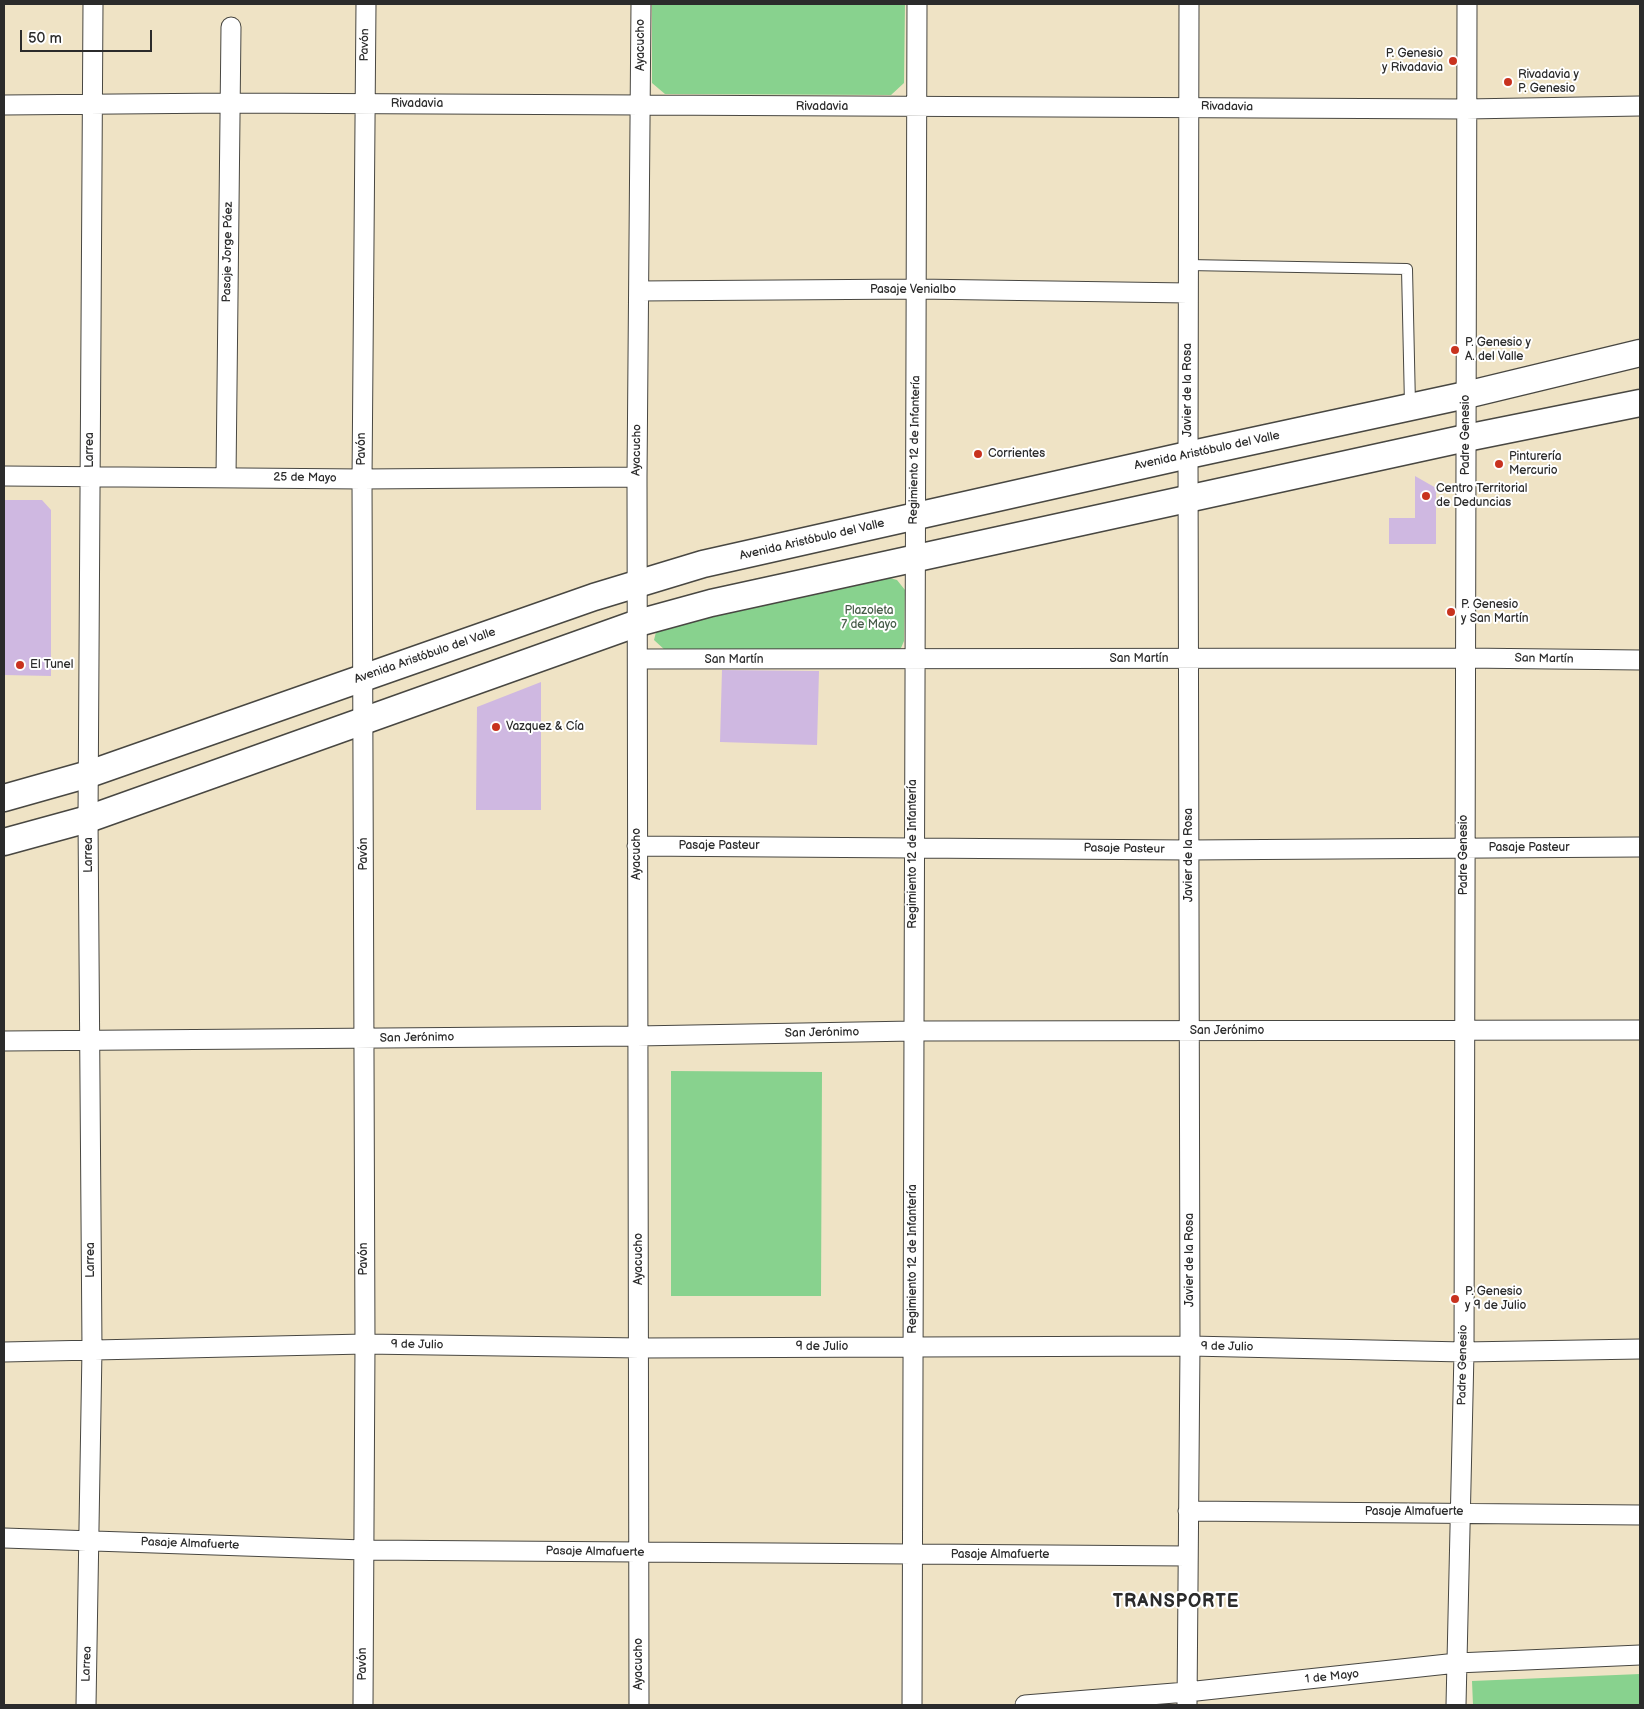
<!DOCTYPE html>
<meta charset="utf-8">
<style>
body{margin:0}
#map{position:relative;width:1644px;height:1709px;overflow:hidden;background:#efe3c5;font-family:"Balsamiq Sans",sans-serif}
canvas{display:block}
.frame{position:absolute;inset:0;border:5px solid #2b2b2b;pointer-events:none}
.scale{position:absolute;left:20px;top:30px;width:132px;height:22px;box-sizing:border-box;border:2px solid #2b2b2b;border-top:0;padding-left:6px;font-size:15px;line-height:18px;white-space:nowrap;color:#2b2b2b;-webkit-text-stroke:4px #fff;paint-order:stroke}
</style>
<div id="map">
<canvas width="1644" height="1709"></canvas>
<div class="frame"></div>
<div class="scale">50 m</div>
</div>
<script>
const ctx = document.querySelector('canvas').getContext('2d');
ctx.lineJoin = 'round';
function fillPath(path, color) { ctx.fillStyle = color; ctx.fill(path, 'evenodd'); }
const toPath = rows => new Path2D(rows.map(r => 'M' + r).join(''));
function trace(path, color, width, dash) { ctx.strokeStyle = color; ctx.lineWidth = width; ctx.lineCap = dash ? 'butt' : 'round'; ctx.setLineDash(dash || []); ctx.stroke(path); }
function write(font, color, halo, rows, align = 'center') {
  ctx.font = font + ' "Balsamiq Sans",sans-serif'; ctx.lineWidth = 4; ctx.setLineDash([]); ctx.textBaseline = 'middle'; ctx.strokeStyle = halo; ctx.fillStyle = color; for (const [text, x, y, turn = 0] of rows) {
    ctx.save(); ctx.translate(x, y); ctx.rotate((+turn || 0) * Math.PI / 180); ctx.textAlign = isNaN(turn) ? turn : align; if (halo) ctx.strokeText(text, 0, 0); ctx.fillText(text, 0, 0); ctx.restore();
  }
}
fillPath(toPath([
 [652,4,905,4,904,83,891,95,665,94,652,83],
 [890,578,897,580,905,590,904,641,901,648,893,653,666,651,654,640,656,632,664,626,715,612],
 [671,1071,822,1072,821,1296,671,1296],
 [1640,1674,1640,1705,1473,1705,1472,1681]
]), '#88d28e');
fillPath(toPath([
 [1415,476,1436,488,1436,544,1389,544,1389,518,1415,518],
 [4,500,42,500,51,510,51,676,4,675],
 [722,670,819,671,817,745,720,742],
 [541,682,541,810,476,810,477,707]
]), '#cfb8e1');
const lane = toPath([
 [1188,265,1407,269,1410,405]
]);
const street = toPath([
 [4,105,230,103,1466,109,1640,106],
 [639,291,917,289,1188,293],
 [4,476,362,479,637,477],
 [226,477,231,27],
 [638,659,1465,658,1640,660],
 [637,846,1189,850,1640,847],
 [4,1041,637,1036,913,1031,1640,1030],
 [4,1352,365,1344,640,1348,1190,1346,1464,1352,1640,1349],
 [1188,1511,1640,1515],
 [4,1538,364,1550,1187,1556],
 [86,1705,92,1349,88,819,93,4],
 [363,1705,365,1344,362,479,366,4],
 [639,1705,637,477,641,4],
 [912,1705,917,4],
 [1025,1705,1187,1692,1457,1663,1640,1655],
 [1187,1705,1190,1346,1188,455,1189,4],
 [1456,1705,1464,1352,1467,4]
]);
const secondary = toPath([
 [4,798,89,774,594,597,703,564,1188,455,1466,395,1640,353],
 [4,842,88,819,638,623,711,603,1466,438,1640,403]
]);
trace(lane, '#484742', 12);
trace(street, '#484742', 21);
trace(secondary, '#484742', 29);
trace(lane, '#fff', 10);
trace(street, '#fff', 19);
trace(secondary, '#fff', 26);
for (const [x, y, r, color] of [
 [1453,61,5,"#c8321e"],
 [1508,82,5,"#c8321e"],
 [1455,350,5,"#c8321e"],
 [978,454,5,"#c8321e"],
 [1499,464,5,"#c8321e"],
 [1426,496,5,"#c8321e"],
 [1451,612,5,"#c8321e"],
 [20,665,5,"#c8321e"],
 [496,727,5,"#c8321e"],
 [1455,1299,5,"#c8321e"]
]) { const dot = new Path2D(); dot.arc(x, y, r, 0, 2 * Math.PI); ctx.fillStyle = color; ctx.fill(dot); trace(dot, '#fff', 2); }
write('12px', '#2b2b2b', '#fff', [
 ["Pavón",365,45,-89],
 ["Ayacucho",641,45,-90],
 ["Rivadavia",417,104],
 ["Rivadavia",822,107],
 ["Rivadavia",1227,107,1],
 ["Pasaje Jorge Páez",228,252,-89],
 ["Pasaje Venialbo",913,290],
 ["Javier de la Rosa",1188,390,-90],
 ["Padre Genesio",1466,435,-90],
 ["Pavón",362,449,-90],
 ["Larrea",90,450,-90],
 ["Ayacucho",637,450,-89],
 ["Regimiento 12 de Infantería",915,450,-89],
 ["Avenida Aristóbulo del Valle",1207,451,-12],
 ["25 de Mayo",305,478,1],
 ["Avenida Aristóbulo del Valle",812,540,-13],
 ["Avenida Aristóbulo del Valle",425,656,-19],
 ["San Martín",1139,659],
 ["San Martín",1544,659,1],
 ["San Martín",734,660],
 ["Pasaje Pasteur",719,846],
 ["Pasaje Pasteur",1529,848],
 ["Pasaje Pasteur",1124,849,1],
 ["Pavón",364,854,-90],
 ["Ayacucho",637,854,-90],
 ["Regimiento 12 de Infantería",913,854,-90],
 ["Larrea",89,855,-90],
 ["Javier de la Rosa",1189,855,-90],
 ["Padre Genesio",1464,855,-90],
 ["San Jerónimo",1227,1031],
 ["San Jerónimo",822,1033,-1],
 ["San Jerónimo",417,1038,-1],
 ["Pavón",364,1259,-90],
 ["Ayacucho",639,1259,-90],
 ["Regimiento 12 de Infantería",913,1259,-90],
 ["Larrea",91,1260,-90],
 ["Javier de la Rosa",1190,1260,-90],
 ["9 de Julio",417,1345,1],
 ["9 de Julio",822,1347],
 ["9 de Julio",1227,1347,1],
 ["Padre Genesio",1463,1365,-89],
 ["Pasaje Almafuerte",1414,1512],
 ["Pasaje Almafuerte",190,1544,2],
 ["Pasaje Almafuerte",595,1552,1],
 ["Pasaje Almafuerte",1000,1555],
 ["Larrea",87,1664,-88],
 ["Pavón",363,1664,-90],
 ["Ayacucho",639,1664,-90],
 ["1 de Mayo",1332,1677,-6]
]);
write('12px', '#2b2b2b', '#fff', [
 ["P. Genesio",1443,54,"right"],
 ["y Rivadavia",1443,68,"right"],
 ["Rivadavia y",1518,75],
 ["P. Genesio",1518,89],
 ["P. Genesio y",1465,343],
 ["A. del Valle",1465,357],
 ["Corrientes",988,454],
 ["Pinturería",1509,457],
 ["Mercurio",1509,471],
 ["Centro Territorial",1436,489],
 ["de Deduncias",1436,503],
 ["P. Genesio",1461,605],
 ["y San Martín",1461,619],
 ["El Tunel",30,665],
 ["Vazquez & Cía",506,727],
 ["P. Genesio",1465,1292],
 ["y 9 de Julio",1465,1306]
], 'left');
write('12px', '#475d49', '#fff', [
 ["Plazoleta",869,611],
 ["7 de Mayo",869,625]
]);
ctx.letterSpacing = '1px';
write('bold 18px', '#2b2b2b', '#fff', [
 ["TRANSPORTE",1176,1602]
]);
ctx.letterSpacing = '0px';
</script>
